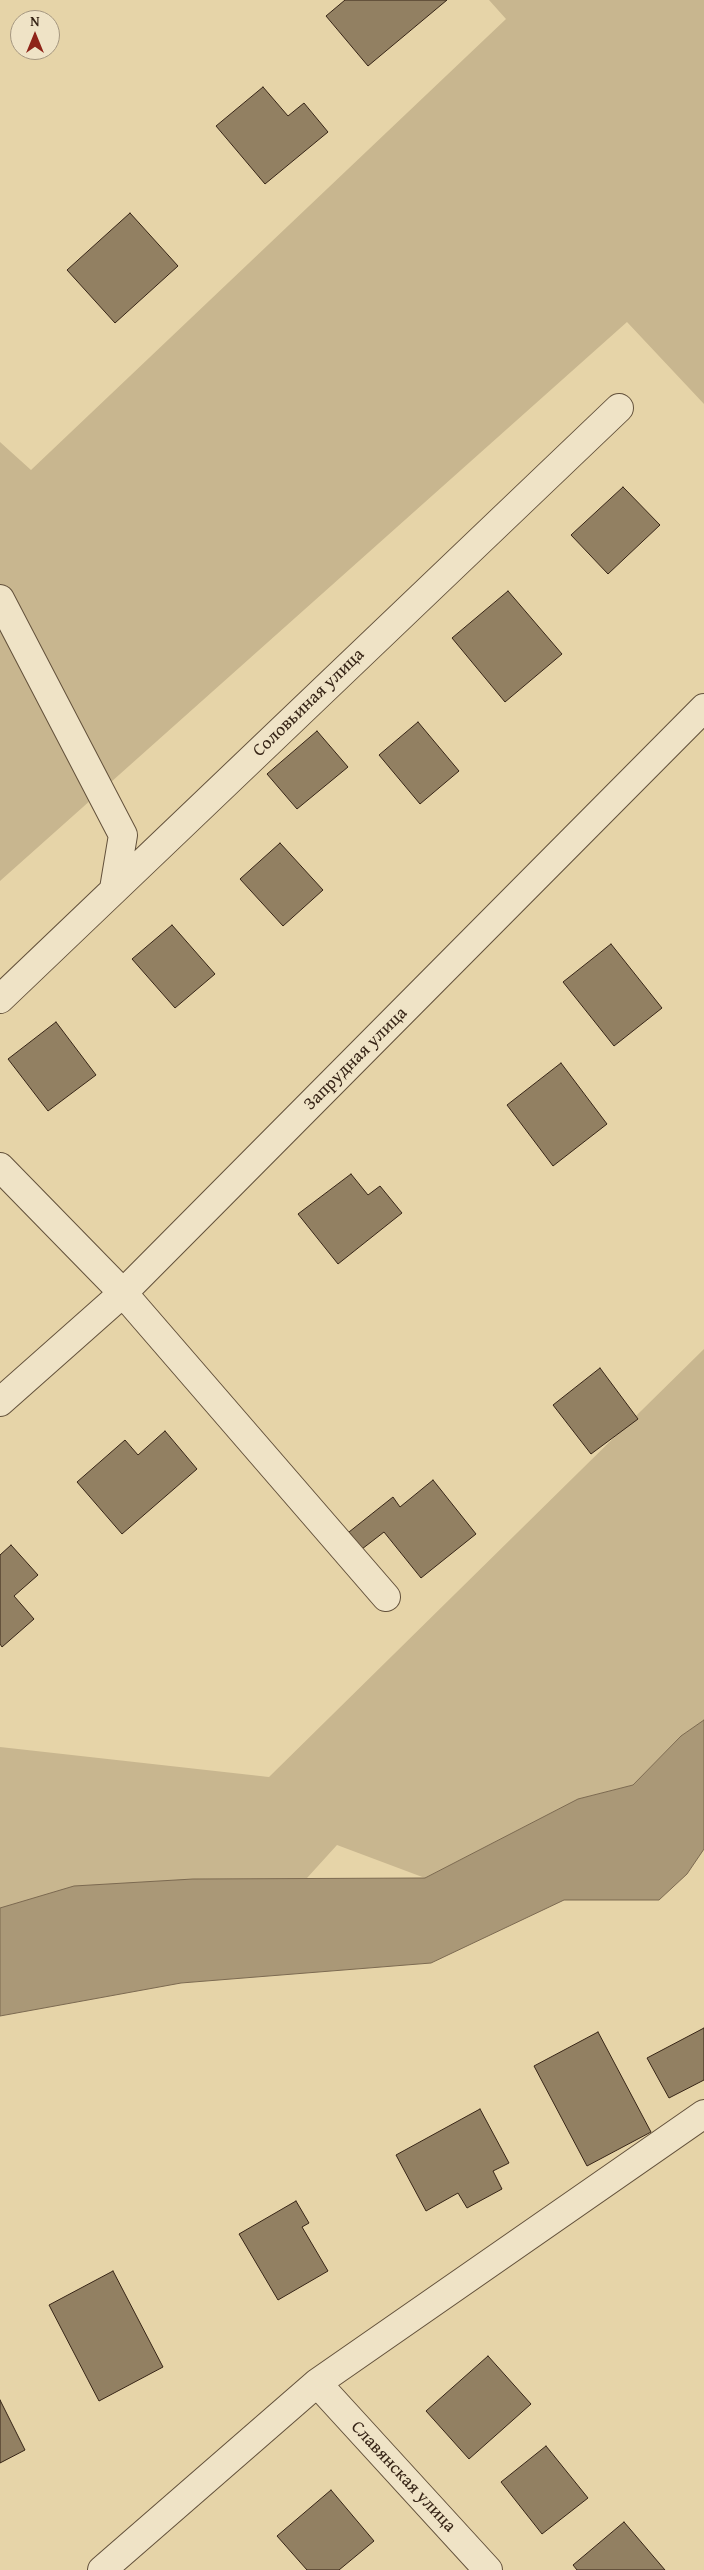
<!DOCTYPE html>
<meta charset="utf-8">
<style>
body{margin:0}
#map{position:relative;width:704px;height:2570px;overflow:hidden;background:#e6d4a8;font-family:"Gentium Book Plus",serif}
canvas{display:block}
.north{position:absolute;left:10px;top:10px;width:50px;height:50px;box-sizing:border-box;background:#efe3c6;border:1px solid #a59780;border-radius:50%;rotate:0deg;font-size:14px;font-weight:700;line-height:20px;text-align:center;color:#372517}
.north::after{content:'';display:block;margin:auto;width:18px;height:22px;background:#8f2418;clip-path:polygon(50% 0,100% 100%,50% 72%,0 100%)}
</style>
<div id="map">
<canvas width="704" height="2570"></canvas>
<div class="north">N</div>
</div>
<script>
const ctx = document.querySelector('canvas').getContext('2d');
ctx.lineJoin = 'round';
function fillPath(path, color) { ctx.fillStyle = color; ctx.fill(path, 'evenodd'); }
const toPath = rows => new Path2D(rows.map(r => 'M' + r).join(''));
function trace(path, color, width, dash) { ctx.strokeStyle = color; ctx.lineWidth = width; ctx.lineCap = dash ? 'butt' : 'round'; ctx.setLineDash(dash || []); ctx.stroke(path); }
function write(font, color, halo, rows, align = 'center') {
  ctx.font = font + ' "Gentium Book Plus",serif'; ctx.lineWidth = 4.5; ctx.setLineDash([]); ctx.textBaseline = 'middle'; ctx.strokeStyle = halo; ctx.fillStyle = color; for (const [text, x, y, turn = 0] of rows) {
    ctx.save(); ctx.translate(x, y); ctx.rotate((+turn || 0) * Math.PI / 180); ctx.textAlign = isNaN(turn) ? turn : align; if (halo) ctx.strokeText(text, 0, 0); ctx.fillText(text, 0, 0); ctx.restore();
  }
}
fillPath(toPath([
 [489,0,704,0,704,404,627,322,0,881,0,442,31,470,506,19],
 [704,1349,704,1720,681,1736,633,1785,578,1799,425,1878,337,1845,307,1878,193,1879,0,1908,0,1747,269,1777]
]), '#c8b68f');
const water = toPath([
 [704,1720,704,1849,687,1874,659,1900,564,1900,431,1963,181,1983,0,2016,0,1908,74,1886,193,1879,425,1878,578,1799,633,1785,681,1736,704,1720]
]);
fillPath(water, '#aa9877');
trace(water, '#7c6a51', 1);
const building = toPath([
 [345,0,447,0,368,66,326,16,345,0],
 [263,87,288,116,304,103,328,132,265,184,216,126,263,87],
 [130,213,178,266,115,323,67,270,130,213],
 [623,487,660,525,608,574,571,535,623,487],
 [508,591,562,654,505,702,452,638,508,591],
 [418,722,459,771,420,804,379,755,418,722],
 [317,731,348,767,297,809,267,774,317,731],
 [280,843,323,890,283,926,240,879,280,843],
 [172,925,215,974,175,1008,132,959,172,925],
 [611,944,662,1008,614,1046,563,982,611,944],
 [56,1022,96,1075,48,1111,8,1059,56,1022],
 [561,1063,607,1124,553,1166,507,1105,561,1063],
 [351,1174,368,1195,380,1186,402,1213,338,1264,298,1214,351,1174],
 [600,1368,638,1419,591,1454,553,1405,600,1368],
 [165,1431,197,1469,122,1534,77,1482,125,1440,138,1455,165,1431],
 [433,1480,476,1534,421,1578,384,1532,362,1549,349,1532,393,1497,400,1507,433,1480],
 [11,1545,38,1575,14,1596,34,1619,2,1647,0,1644,0,1555,11,1545],
 [704,2028,704,2080,669,2098,647,2058,704,2028],
 [598,2032,651,2132,587,2166,534,2066,598,2032],
 [480,2109,509,2163,493,2171,502,2189,467,2208,458,2193,426,2211,396,2155,480,2109],
 [296,2201,309,2223,302,2227,328,2271,278,2300,239,2234,296,2201],
 [113,2271,163,2367,99,2401,49,2305,113,2271],
 [488,2356,531,2404,469,2459,426,2411,488,2356],
 [0,2400,25,2450,0,2463,0,2400],
 [546,2446,588,2498,542,2534,501,2482,546,2446],
 [331,2490,374,2541,339,2570,307,2570,277,2536,331,2490],
 [624,2522,665,2570,577,2570,573,2565,624,2522]
]);
fillPath(building, '#928062');
trace(building, '#372517', 1);
const minor = toPath([
 [0,599,123,835,114,889],
 [0,999,619,408],
 [0,1167,123,1293,386,1597],
 [0,1402,123,1293,704,708],
 [317,2383,488,2570],
 [102,2570,317,2383,704,2114]
]);
trace(minor, '#63513b', 30);
trace(minor, '#efe3c6', 28);
write('18px', '#372517', '#efe3c6', [
 ["Соловьиная улица",309,703,-44],
 ["Запрудная улица",356,1059,-45],
 ["Славянская улица",403,2477,47]
]);
</script>
